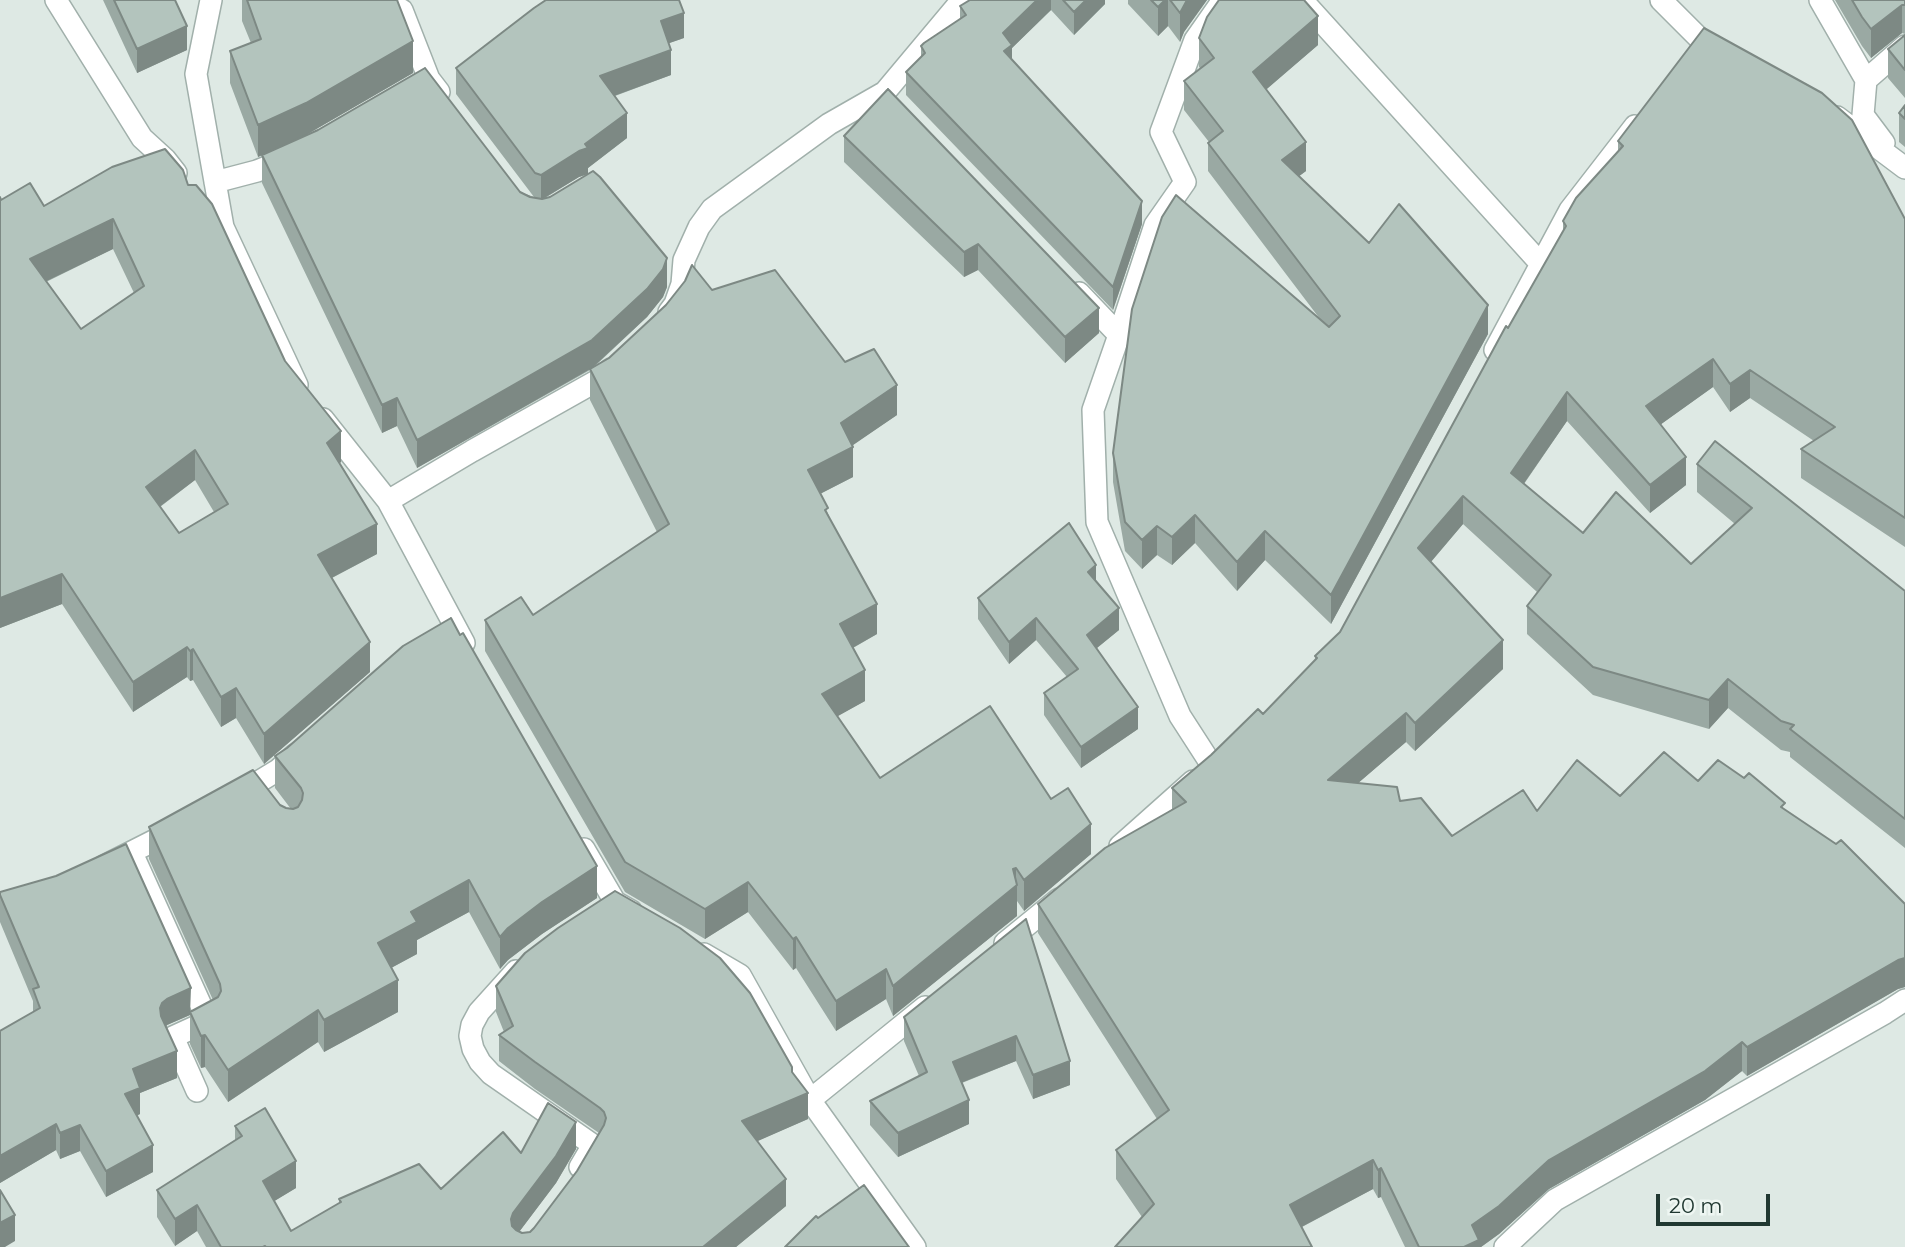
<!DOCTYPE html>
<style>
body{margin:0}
#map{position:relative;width:1905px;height:1247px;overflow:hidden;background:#dee9e4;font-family:Montserrat,sans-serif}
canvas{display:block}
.scale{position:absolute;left:1656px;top:1194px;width:114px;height:32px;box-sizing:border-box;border:4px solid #203831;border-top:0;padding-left:9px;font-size:21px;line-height:24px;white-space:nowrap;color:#203831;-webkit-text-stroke:5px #eef6f2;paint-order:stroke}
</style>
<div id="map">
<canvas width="1905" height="1247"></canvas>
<div class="scale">20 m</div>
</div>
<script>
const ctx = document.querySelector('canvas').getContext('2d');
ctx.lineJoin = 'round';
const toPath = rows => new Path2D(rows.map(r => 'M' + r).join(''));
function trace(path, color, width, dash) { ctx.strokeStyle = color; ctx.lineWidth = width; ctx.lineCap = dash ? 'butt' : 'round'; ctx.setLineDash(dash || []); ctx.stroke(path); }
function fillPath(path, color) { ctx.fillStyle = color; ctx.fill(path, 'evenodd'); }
const minor = toPath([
 [56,0,142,138,165,159,176,173],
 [211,0,196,74,223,227,297,385],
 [1302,0,1541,264],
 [1661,0,1701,40,1721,51],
 [1820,0,1866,80,1863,115,1884,143],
 [402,10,429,79,439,92],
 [1866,80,1905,46],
 [1837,117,1905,168],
 [215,182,257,171,287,159],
 [1079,293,1119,335],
 [669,312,675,304,682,284,684,260,699,227,712,209,829,124,885,92,962,0],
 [1495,350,1570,210,1635,126],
 [323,419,388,501,464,643],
 [388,501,472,451,600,379,611,369],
 [1211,764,1180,716,1097,522,1093,410,1119,335,1155,225,1185,182,1161,132,1195,40,1223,0],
 [237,795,278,770,296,754],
 [1120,846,1193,781],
 [584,849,615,902,631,911],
 [132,853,208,1021,173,1037,197,1091],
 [104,866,175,830],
 [1005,943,1059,899],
 [704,954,740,975,810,1100,915,1247],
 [516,971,479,1012,472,1025,470,1036,473,1049,480,1062,491,1074,593,1145,580,1167],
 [810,1100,925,1007],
 [1505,1247,1555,1200,1885,1013,1905,1000]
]);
trace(minor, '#a1b0ab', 24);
trace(minor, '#fff', 21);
fillPath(toPath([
 [103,0,175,0,187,50,137,73],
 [242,0,397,0,413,73,306,135,520,192,534,197,456,94,456,68,684,38,669,43,671,75,615,96,627,138,588,168,588,174,579,177,545,198,667,287,663,297,647,317,594,367,712,290,845,362,897,415,852,445,853,477,820,494,877,634,853,648,865,701,837,716,880,778,1051,799,1091,854,1024,911,1017,901,1017,916,893,1016,886,999,836,1031,796,968,793,970,748,912,705,939,625,892,485,651,485,620,533,615,657,532,590,400,590,370,417,468,397,426,382,433,262,183,262,155,258,157,230,83,230,51,251,43,242,21],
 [970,0,1105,0,1105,4,1074,35,1051,10,1012,48,1012,59,1142,224,1113,310,906,95,906,72,921,57,921,46,960,19,960,6],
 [1128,0,1207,0,1184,32,1180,42,1168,26,1158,36,1128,4],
 [1835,0,1905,0,1905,34,1902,33,1871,58,1862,46],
 [1905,35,1905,98,1888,78,1888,49],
 [1199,38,1318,45,1266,89,1306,171,1299,176,1369,243,1488,334,1331,624,1265,560,1237,591,1195,543,1172,565,1157,555,1142,569,1125,551,1113,482,1113,453,1320,319,1208,171,1208,143,1209,142,1184,110,1184,81,1200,68,1199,67],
 [1905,105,1905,147,1899,142,1899,113],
 [844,136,1099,333,1065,363,978,270,964,277,844,162],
 [1618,141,1905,219,1905,547,1801,478,1801,449,1814,441,1750,398,1730,412,1713,387,1661,424,1686,485,1650,513,1567,421,1524,484,1583,533,1691,564,1735,524,1697,492,1697,464,1905,591,1905,848,1790,757,1790,752,1781,750,1728,708,1709,729,1593,695,1527,634,1527,606,1537,592,1463,524,1431,562,1503,669,1415,751,1406,742,1358,783,1400,801,1452,836,1537,811,1698,781,1785,810,1905,987,1898,989,1747,1076,1742,1071,1705,1100,1549,1189,1499,1234,1481,1247,1405,1247,1381,1197,1378,1198,1373,1189,1302,1227,1142,1217,1116,1179,1116,1150,1157,1119,1038,933,1038,904,1172,809,1172,788,1263,714,1315,660,1315,656,1340,632,1508,328,1563,231,1563,221,1618,152],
 [188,185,341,462,339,463,377,554,332,578,370,672,264,764,236,718,221,727,193,680,190,681,187,677,133,712,62,604,0,628,0,197,1,200,44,206],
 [113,249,134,293,81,329,46,282],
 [195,480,214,512,179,533,160,507],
 [1096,581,1119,630,1097,648,1138,729,1081,768,1044,715,1044,693,1067,677,1036,640,1009,664,978,619,978,598],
 [275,756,597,898,542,934,508,960,500,969,469,912,417,940,417,954,391,968,398,1012,324,1052,318,1042,228,1102,205,1067,201,1068,190,1044,190,1015,167,1025,166,1027,177,1078,140,1093,140,1114,137,1116,153,1172,106,1197,80,1151,60,1159,56,1150,0,1183,0,1031,33,1012,33,1001,0,922,0,892,191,1011,213,1000,149,859,149,827,280,805,286,808,291,809,275,788],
 [1026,919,1070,1085,1033,1099,1016,1061,962,1083,969,1124,898,1157,870,1125,870,1101,919,1076,904,1041,904,1017],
 [496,986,792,1072,808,1119,757,1141,786,1206,736,1247,206,1247,197,1231,175,1246,157,1217,157,1190,235,1140,235,1126,296,1188,274,1201,291,1231,339,1203,339,1199,441,1189,521,1153,576,1149,556,1183,519,1232,522,1233,530,1232,534,1228,577,1171,599,1133,535,1089,499,1061,499,1035,504,1032,496,1012]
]), '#9aa9a3');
fillPath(toPath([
 [1037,0,1051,0,1051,10,1012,48,1012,68,1004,74,1003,33],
 [1086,0,1105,0,1105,4,1074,35,1074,12],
 [1165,0,1168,0,1168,26,1158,36,1158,7],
 [1187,0,1207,0,1184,32,1180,42,1180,13],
 [1902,5,1902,33,1871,58,1871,29],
 [684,13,684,38,661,46,661,21],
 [1318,16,1318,45,1253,101,1253,72],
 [187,26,187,50,137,73,137,49],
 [413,41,413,73,306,135,258,157,258,125],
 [671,50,671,75,600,101,600,76],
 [627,113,627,138,588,168,588,174,579,177,541,200,541,175,585,144],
 [1306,142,1306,171,1282,189,1282,160],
 [1142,201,1142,224,1113,310,1113,287],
 [113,219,113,249,30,289,30,259],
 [978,244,978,270,964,277,964,252],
 [667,258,667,287,663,297,647,317,592,368,417,468,417,440],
 [1488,305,1488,334,1331,624,1331,595],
 [1099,308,1099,333,1065,363,1065,337],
 [1713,359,1713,387,1646,435,1646,406],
 [1750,370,1750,398,1730,412,1730,384],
 [897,385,897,415,843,452,853,447,853,477,808,500,808,470,841,423],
 [1567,392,1567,421,1511,502,1511,473],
 [397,398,397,426,382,433,382,405],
 [341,431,341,462,327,474,327,443],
 [195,450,195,480,146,517,146,487],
 [1686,457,1686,485,1650,513,1650,485],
 [1463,496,1463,524,1418,577,1418,548],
 [1195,515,1195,543,1172,565,1172,537],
 [377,524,377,554,318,585,318,555],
 [1157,526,1157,555,1142,569,1142,540],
 [1265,531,1265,560,1237,591,1237,562],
 [1096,565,1096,587,1088,572],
 [62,574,62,604,0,628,0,598],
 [877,604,877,634,840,655,840,624],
 [1119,608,1119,630,1087,656,1087,635],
 [1036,618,1036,640,1009,664,1009,642],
 [1503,640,1503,669,1415,751,1415,723],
 [370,642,370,672,264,764,264,734],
 [187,647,187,677,133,712,133,682],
 [193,649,193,680,190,681,190,651],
 [865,670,865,701,822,725,822,694],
 [1728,679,1728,708,1709,729,1709,700],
 [236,688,236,718,221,727,221,697],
 [1138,707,1138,729,1081,768,1081,747],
 [1406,713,1406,742,1328,809,1328,780],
 [1091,824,1091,854,1024,911,1024,880],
 [597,866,597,898,542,934,508,960,500,969,500,937,508,928,542,902],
 [1016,868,1016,886,1017,885,1017,916,893,1016,893,986,1013,869],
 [469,880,469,912,417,940,417,954,378,975,378,943,411,912],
 [748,882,748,912,705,939,705,909],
 [796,937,796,968,793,970,793,939],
 [1905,958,1905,987,1898,989,1747,1076,1747,1047,1898,960],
 [886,969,886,999,836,1031,836,1001],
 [398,980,398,1012,324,1052,324,1020],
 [191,988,190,1015,167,1025,162,1030,160,1008,162,1003,167,999],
 [318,1010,318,1042,228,1102,228,1070],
 [205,1035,205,1067,201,1068,201,1036],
 [1016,1036,1016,1061,953,1086,953,1062],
 [1742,1042,1742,1071,1705,1100,1549,1189,1499,1234,1481,1247,1464,1247,1472,1225,1549,1160],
 [177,1051,177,1078,140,1093,140,1114,125,1120,125,1094,133,1069],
 [1070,1061,1070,1085,1033,1099,1033,1075],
 [808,1093,808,1119,742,1148,742,1121],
 [969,1100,969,1124,898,1157,898,1133],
 [576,1122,576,1149,556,1183,513,1240,511,1219,513,1213],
 [56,1124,56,1150,0,1183,0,1156],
 [80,1125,80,1151,60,1159,60,1133],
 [153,1145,153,1172,106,1197,106,1171],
 [1373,1160,1373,1189,1290,1233,1290,1205],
 [296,1161,296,1188,263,1208,263,1181],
 [1381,1168,1381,1197,1378,1198,1378,1170],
 [786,1179,786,1206,736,1247,703,1247],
 [197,1205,197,1231,175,1246,175,1219],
 [15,1215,15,1241,5,1247,0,1247,0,1223]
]), '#7d8984');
const building = toPath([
 [114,0,175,0,187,26,137,49,114,0],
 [247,0,397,0,413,41,306,103,258,125,230,51,261,39,247,0],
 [546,0,679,0,684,13,661,21,671,50,600,76,627,113,585,144,588,148,579,151,541,175,535,173,456,68,534,8,546,0],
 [970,0,1037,0,1003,33,1012,45,1004,51,1142,201,1113,287,906,72,925,53,921,46,924,43,966,15,960,6,970,0],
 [1063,0,1086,0,1074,12,1063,0],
 [1151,0,1165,0,1158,7,1151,0],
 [1170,0,1187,0,1180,13,1170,0],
 [1219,0,1304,0,1318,16,1253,72,1306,142,1282,160,1369,243,1399,204,1488,305,1331,595,1265,531,1237,562,1195,515,1172,537,1157,526,1142,540,1125,522,1113,453,1132,309,1162,217,1176,195,1329,327,1340,316,1208,143,1223,131,1184,81,1214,58,1199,38,1207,17,1219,0],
 [1852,0,1905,0,1905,5,1902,5,1871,29,1862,17,1852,0],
 [1704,28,1822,93,1852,120,1905,219,1905,518,1801,449,1835,427,1750,370,1730,384,1713,359,1646,406,1686,457,1650,485,1567,392,1511,473,1583,533,1616,492,1691,564,1752,508,1697,464,1715,441,1905,591,1905,819,1790,729,1794,725,1781,721,1728,679,1709,700,1593,667,1527,606,1551,575,1463,496,1418,548,1503,640,1415,723,1406,713,1328,780,1397,787,1400,801,1421,798,1452,836,1523,790,1537,811,1577,760,1620,796,1664,752,1698,781,1718,760,1744,778,1749,773,1785,803,1781,807,1836,844,1841,840,1905,904,1905,958,1898,960,1747,1047,1742,1042,1705,1071,1549,1160,1499,1206,1472,1225,1479,1240,1464,1247,1419,1247,1381,1168,1378,1170,1373,1160,1290,1205,1312,1247,1115,1247,1154,1204,1116,1150,1169,1110,1038,904,1105,848,1186,802,1172,788,1211,755,1258,709,1263,714,1317,658,1315,656,1340,632,1506,326,1508,328,1566,226,1563,221,1576,198,1623,146,1618,141,1704,28],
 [1905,35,1905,70,1888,49,1905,35],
 [425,68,520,192,530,197,542,199,550,197,593,171,600,177,667,258,663,269,647,289,592,340,417,440,397,398,382,405,262,155,318,130,425,68],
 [888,89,1099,308,1065,337,978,244,964,252,844,136,888,89],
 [1905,105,1905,119,1899,113,1905,105],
 [165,149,183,170,188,185,196,185,212,204,285,361,341,431,327,443,377,524,318,555,370,642,264,734,236,688,221,697,193,649,190,651,187,647,133,682,62,574,0,598,0,197,1,200,30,183,44,206,112,167,165,149],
 [113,219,144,286,81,329,30,259,113,219],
 [195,450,228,504,179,533,146,487,195,450],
 [692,265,712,290,775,270,845,362,874,349,897,385,841,423,853,447,808,470,828,508,825,510,877,604,840,624,865,670,822,694,880,778,990,706,1051,799,1068,788,1091,824,1024,880,1016,868,1013,869,1017,885,893,986,886,969,836,1001,796,937,793,939,748,882,705,909,625,862,485,620,521,597,533,615,669,524,590,369,609,358,666,305,685,281,692,265],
 [1069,523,1096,565,1088,572,1119,608,1087,635,1138,707,1081,747,1044,693,1078,669,1036,618,1009,642,978,598,1069,523],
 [451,618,460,635,463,633,597,866,542,902,508,928,500,937,469,880,411,912,417,922,378,943,398,980,324,1020,318,1010,228,1070,205,1035,201,1036,190,1012,218,997,221,991,220,984,149,827,253,770,280,805,286,808,293,809,298,807,302,800,303,793,301,788,275,756,287,748,403,646,451,618],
 [126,844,191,988,167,999,162,1003,160,1008,161,1016,177,1051,133,1069,140,1088,125,1094,153,1145,106,1171,80,1125,60,1133,56,1124,0,1156,0,1031,40,1008,33,989,39,987,0,895,0,892,56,876,126,844],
 [615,891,680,928,720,958,750,993,792,1067,792,1072,808,1093,742,1121,786,1179,703,1247,266,1247,265,1246,263,1247,221,1247,197,1205,175,1219,157,1190,242,1136,235,1126,265,1108,296,1161,263,1181,291,1231,341,1202,339,1199,419,1164,441,1189,503,1132,521,1153,548,1103,576,1122,556,1156,513,1213,511,1219,512,1226,516,1230,522,1233,530,1232,534,1228,577,1171,604,1125,606,1118,604,1112,600,1108,535,1062,499,1035,513,1026,496,986,525,953,558,928,615,891],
 [1026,919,1070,1061,1033,1075,1016,1036,953,1062,969,1100,898,1133,870,1101,927,1072,904,1017,1026,919],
 [864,1185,909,1247,785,1247,816,1216,818,1218,864,1185],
 [0,1190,15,1215,0,1223,0,1190]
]);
fillPath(building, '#b3c4bd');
trace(building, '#7d8984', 2);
</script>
